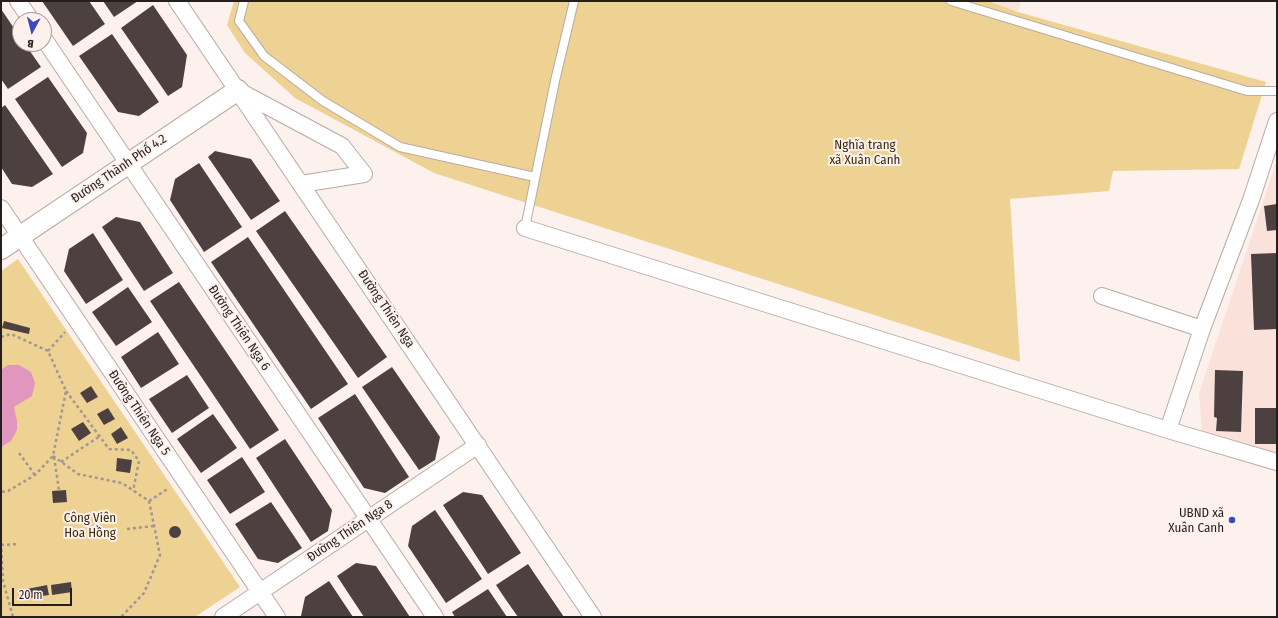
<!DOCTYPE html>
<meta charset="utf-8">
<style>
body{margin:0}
#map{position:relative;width:1278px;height:618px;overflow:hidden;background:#fdf1ed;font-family:"Fira Sans Condensed",sans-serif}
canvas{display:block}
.frame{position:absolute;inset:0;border:2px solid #241f1d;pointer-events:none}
.north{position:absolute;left:12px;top:12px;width:40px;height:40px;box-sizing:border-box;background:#fdf1ed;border:1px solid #a69d9a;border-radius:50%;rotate:187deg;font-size:11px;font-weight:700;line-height:16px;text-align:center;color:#241f1d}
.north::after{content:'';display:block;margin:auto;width:14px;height:18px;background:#3c48bc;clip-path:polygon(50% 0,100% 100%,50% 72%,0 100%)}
.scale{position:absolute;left:12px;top:588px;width:60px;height:18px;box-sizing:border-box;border:2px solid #241f1d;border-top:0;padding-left:5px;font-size:12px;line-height:14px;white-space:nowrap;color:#241f1d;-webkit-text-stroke:3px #fdf1ed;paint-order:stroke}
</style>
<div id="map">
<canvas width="1278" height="618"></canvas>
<div class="frame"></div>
<div class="north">B</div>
<div class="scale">20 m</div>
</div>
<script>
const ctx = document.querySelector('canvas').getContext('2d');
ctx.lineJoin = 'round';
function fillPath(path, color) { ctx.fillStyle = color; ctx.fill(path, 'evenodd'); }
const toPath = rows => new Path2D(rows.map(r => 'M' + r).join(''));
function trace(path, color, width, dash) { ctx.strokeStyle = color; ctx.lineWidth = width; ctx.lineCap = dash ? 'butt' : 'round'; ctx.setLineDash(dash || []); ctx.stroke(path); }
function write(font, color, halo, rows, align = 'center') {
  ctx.font = font + ' "Fira Sans Condensed",sans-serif'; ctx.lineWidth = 4; ctx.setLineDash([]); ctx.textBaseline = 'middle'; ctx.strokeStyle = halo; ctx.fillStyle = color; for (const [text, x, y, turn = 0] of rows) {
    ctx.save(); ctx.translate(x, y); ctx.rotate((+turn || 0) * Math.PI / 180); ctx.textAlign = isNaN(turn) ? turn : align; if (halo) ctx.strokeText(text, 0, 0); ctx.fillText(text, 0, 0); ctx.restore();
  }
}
fillPath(toPath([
 [985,1,1021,1,1018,12],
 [1277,160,1277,455,1202,432,1199,393]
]), '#fae2db');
fillPath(toPath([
 [234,1,988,1,1018,12,1266,82,1239,169,1113,171,1109,191,1010,199,1020,362,434,173,295,98,245,53,227,25],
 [18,259,240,587,195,617,1,617,1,271]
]), '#eed293');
fillPath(toPath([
 [8,365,19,365,31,372,35,383,32,396,14,407,17,421,17,430,11,441,1,447,1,370]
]), '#e096bd');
fillPath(toPath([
 [42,1,89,1,105,24,73,46],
 [103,1,138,1,114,17],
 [153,5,187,55,182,87,168,96,121,28],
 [1,9,20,37,20,44,25,44,41,67,8,89,1,79],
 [112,34,159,102,139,116,118,112,79,56],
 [48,77,87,133,83,153,62,167,15,99],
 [5,105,53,174,32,187,12,184,1,167,1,108],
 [215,151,251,159,280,201,251,220,208,157],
 [199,163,242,227,204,252,170,200,175,179],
 [1277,204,1277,230,1267,231,1264,206],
 [285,211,387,357,358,378,256,231],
 [116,217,140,222,173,273,144,291,102,227],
 [93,233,123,280,86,304,64,271,69,249],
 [248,237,348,384,311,409,211,262],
 [1277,253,1277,329,1254,330,1251,254],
 [179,282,279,430,250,449,150,301],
 [128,287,152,322,116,346,92,312],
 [4,321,30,328,29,334,2,328],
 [158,332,179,364,141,388,121,357],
 [392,367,440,437,435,460,419,470,362,387],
 [1215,370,1243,371,1241,432,1216,431,1217,418,1214,417],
 [187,375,209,408,172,433,149,399],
 [91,386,98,397,87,403,80,393],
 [355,394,409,477,385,493,364,488,318,418],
 [108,408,115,419,104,425,97,414],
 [1255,408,1277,408,1277,444,1255,444],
 [213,414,237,448,201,473,177,439],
 [83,422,91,433,79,441,71,429],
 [121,427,128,438,117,444,111,434],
 [285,439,332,510,328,531,311,542,256,458],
 [242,457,265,492,230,514,207,480],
 [117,458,132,460,130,473,116,471],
 [66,490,67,502,53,503,52,491],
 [463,492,482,495,521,553,488,574,443,505],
 [271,502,302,548,278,563,258,559,235,524],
 [435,510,482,579,446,603,408,546,412,526],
 '169 532a6 6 0 1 1 12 0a6 6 0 1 1-12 0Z',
 [356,563,376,566,410,617,364,617,337,576],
 [528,564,536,576,564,617,518,617,504,597,496,585],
 [329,581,353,617,302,617,301,616,305,597],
 [71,582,72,592,52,595,51,585],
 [47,585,49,595,29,598,27,589],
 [488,589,507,617,455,617,452,612]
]), '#4d4041');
const service = toPath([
 [244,1,239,21,264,56,323,101,400,147,535,177],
 [951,1,1247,91,1277,91],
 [525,228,555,81,574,1]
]);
const minor = toPath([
 [18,1,31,20],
 [177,1,593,617],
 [44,39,435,617],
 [241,92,342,146,364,174],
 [301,184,364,174],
 [1,208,277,617],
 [525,228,1168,430,1277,462],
 [1102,296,1202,329],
 [1168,430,1202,329,1251,200,1277,121],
 [223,617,478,445]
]);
const tertiary = toPath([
 [1,249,238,90]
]);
trace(service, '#b8aaa5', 10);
trace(minor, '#b8aaa5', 18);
trace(tertiary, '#b8aaa5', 22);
trace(toPath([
 [1,337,11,334,48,351,66,391,53,456,35,475,8,491,1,492],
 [48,351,65,332],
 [66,391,109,449,131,450,139,461,133,491],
 [19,453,35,475],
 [53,456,78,474,122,483,149,501,160,555,144,593,121,617],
 [54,457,59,490],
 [61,462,100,436],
 [149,501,169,488],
 [127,529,154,526],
 [1,543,3,581,13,617],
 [1,545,19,544]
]), '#a09794', 2.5, [3, 3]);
trace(service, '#fff', 8);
trace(minor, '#fff', 16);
trace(tertiary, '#fff', 20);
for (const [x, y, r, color] of [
 [1232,520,4,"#3c48bc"]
]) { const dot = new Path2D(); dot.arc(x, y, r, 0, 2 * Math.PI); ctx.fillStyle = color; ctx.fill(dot); trace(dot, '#fdf1ed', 1.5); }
write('13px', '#3b2d0b', '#fdf1ed', [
 ["Nghĩa trang",865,145],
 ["xã Xuân Canh",865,160],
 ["Công Viên",90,518],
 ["Hoa Hồng",90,533]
]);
write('13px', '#241f1d', '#fdf1ed', [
 ["Đường Thành Phố 4.2",119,169,-34],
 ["Đường Thiên Nga",386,309,56],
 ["Đường Thiên Nga 6",239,328,56],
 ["Đường Thiên Nga 5",139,413,56],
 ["Đường Thiên Nga 8",350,531,-34]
]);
write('13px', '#241f1d', '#fdf1ed', [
 ["UBND xã",1224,513],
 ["Xuân Canh",1224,528]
], 'right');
</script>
